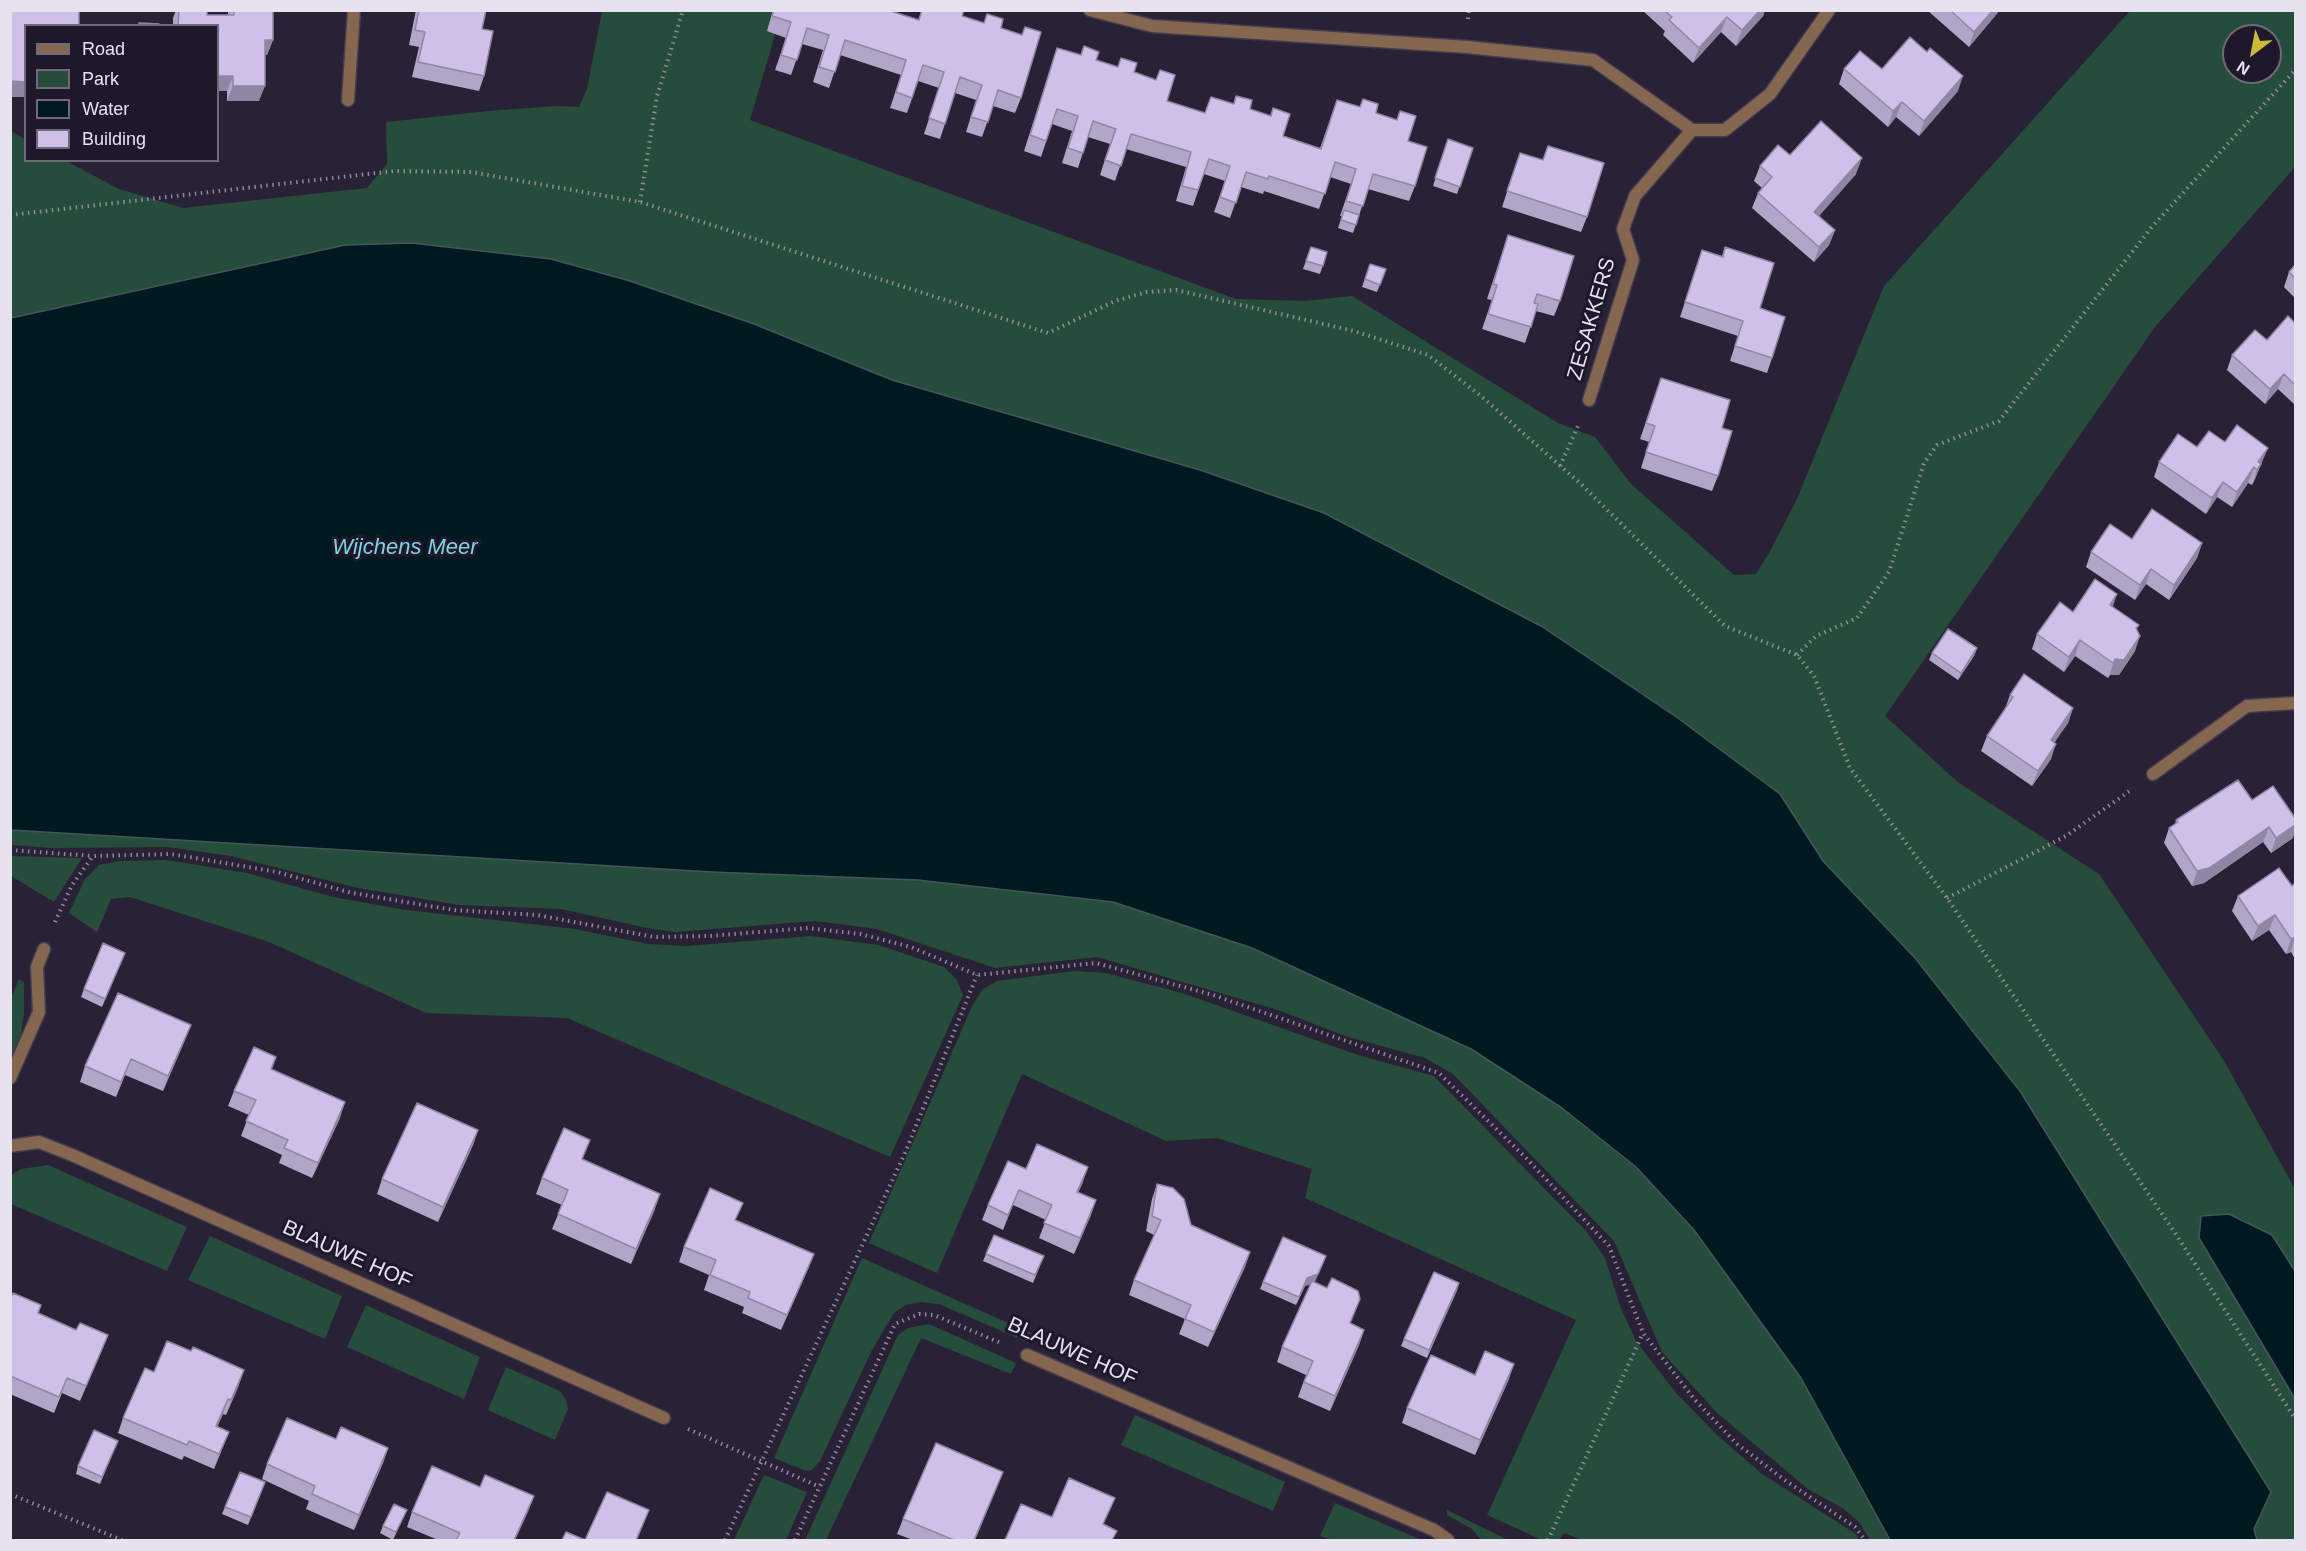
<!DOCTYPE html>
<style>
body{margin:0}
#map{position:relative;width:2306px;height:1551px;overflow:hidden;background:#292135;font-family:Helvetica,sans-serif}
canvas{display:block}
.frame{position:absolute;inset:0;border:12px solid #e6e2ef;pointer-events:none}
.legend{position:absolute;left:24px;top:24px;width:195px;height:138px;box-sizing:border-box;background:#1f182b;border:2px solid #6f6979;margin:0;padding:8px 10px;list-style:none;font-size:18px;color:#e6e2ef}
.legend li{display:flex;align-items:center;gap:12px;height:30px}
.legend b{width:30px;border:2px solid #6f6979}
.north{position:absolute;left:2222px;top:24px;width:60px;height:60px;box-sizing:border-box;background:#1f182b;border:2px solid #6f6979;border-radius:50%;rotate:212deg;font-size:16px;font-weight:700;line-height:24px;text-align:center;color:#e6e2ef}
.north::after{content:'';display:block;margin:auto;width:21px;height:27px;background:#caba3a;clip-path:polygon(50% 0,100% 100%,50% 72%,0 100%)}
</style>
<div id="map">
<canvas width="2306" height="1551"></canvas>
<div class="frame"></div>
<ul class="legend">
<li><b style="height:8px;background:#85664f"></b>Road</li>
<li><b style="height:16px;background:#264d3c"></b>Park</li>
<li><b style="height:16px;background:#00191e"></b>Water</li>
<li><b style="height:16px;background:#cec0e9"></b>Building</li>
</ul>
<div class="north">N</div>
</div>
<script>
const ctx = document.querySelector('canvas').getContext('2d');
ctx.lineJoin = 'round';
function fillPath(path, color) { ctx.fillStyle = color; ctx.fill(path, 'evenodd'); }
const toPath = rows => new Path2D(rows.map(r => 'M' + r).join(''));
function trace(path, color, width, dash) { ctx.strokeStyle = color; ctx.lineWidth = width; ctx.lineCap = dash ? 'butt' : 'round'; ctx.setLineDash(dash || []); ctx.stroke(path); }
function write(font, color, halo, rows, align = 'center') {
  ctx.font = font + ' Helvetica,sans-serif'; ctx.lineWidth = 6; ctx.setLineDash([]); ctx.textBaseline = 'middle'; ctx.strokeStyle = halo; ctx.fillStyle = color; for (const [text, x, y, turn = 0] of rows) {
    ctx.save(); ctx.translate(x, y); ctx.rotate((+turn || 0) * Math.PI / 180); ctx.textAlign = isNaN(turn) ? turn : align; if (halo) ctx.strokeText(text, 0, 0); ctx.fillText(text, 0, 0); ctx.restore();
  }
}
fillPath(toPath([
 [602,11,782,11,750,120,1236,299,1304,301,1352,296,1558,423,1595,437,1631,484,1734,575,1756,574,1769,553,1797,499,1884,286,2130,11,2295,11,2295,167,2155,327,1885,716,1959,783,2099,874,2223,1059,2295,1189,2295,1271,2272,1235,2199,1238,2295,1399,2295,1540,2257,1540,2254,1529,2271,1492,2020,1091,1915,958,1823,861,1780,794,1675,716,1541,626,1260,493,1200,470,892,380,754,324,551,259,412,243,345,245,11,318,11,131,25,139,26,160,66,161,119,189,183,208,367,188,387,164,386,122,488,111,556,106,579,107,587,89],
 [2234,36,2270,36,2270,72,2234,72],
 [10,830,712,872,918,880,1113,902,1252,948,1471,1049,1562,1108,1636,1167,1694,1230,1801,1378,1890,1540,1870,1540,1859,1522,1844,1509,1808,1489,1717,1413,1662,1352,1614,1241,1453,1074,1425,1058,1345,1036,1278,1010,1097,957,995,968,877,929,815,921,676,932,652,929,561,909,459,905,358,888,231,856,167,847,52,848,11,845],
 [11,856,82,858,54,902,11,876],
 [167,860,247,873,333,897,406,910,575,929,648,944,687,946,811,936,878,945,944,967,957,980,963,995,890,1157,567,1018,426,1013,269,942,130,897,111,899,97,932,69,913,85,879,99,865,121,861],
 [1074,971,1106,973,1182,993,1358,1055,1434,1076,1586,1231,1605,1258,1620,1306,1636,1341,1676,1393,1717,1435,1762,1474,1856,1534,1859,1540,1582,1540,1564,1533,1559,1540,1542,1540,1487,1515,1576,1320,1305,1198,1312,1169,1217,1138,1166,1141,1022,1074,937,1273,869,1243,973,1004,983,989,997,981],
 [19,979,24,982,24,1013,21,1035,11,1059,11,998],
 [48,1165,187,1227,167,1271,11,1204,11,1175,21,1169],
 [210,1236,342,1296,325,1339,188,1280],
 [862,1258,1033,1334,1029,1343,939,1304,920,1302,906,1305,894,1313,872,1350,820,1461,812,1470,806,1471,774,1458],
 [366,1305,480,1357,464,1399,347,1347],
 [929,1324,1016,1363,1011,1374,921,1338,826,1540,805,1540,898,1335,908,1328],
 [506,1367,560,1391,566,1400,568,1409,555,1440,488,1410],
 [1135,1415,1285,1482,1273,1511,1121,1445],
 [764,1475,807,1492,786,1540,734,1540],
 [1335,1503,1419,1539,1421,1540,1332,1540,1320,1536],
 [1447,1510,1508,1540,1481,1540,1472,1529,1447,1515]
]), '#264d3c');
const water = toPath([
 [412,243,551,259,630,281,754,324,892,380,1200,470,1324,513,1541,626,1675,716,1780,794,1823,861,1915,958,2020,1091,2271,1492,2254,1529,2257,1540,1890,1540,1801,1378,1694,1230,1636,1167,1562,1108,1471,1049,1252,948,1113,902,918,880,712,872,11,830,11,318,345,245,412,243],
 [2229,1214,2272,1235,2295,1271,2295,1399,2199,1238,2201,1216,2229,1214]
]);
fillPath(water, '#00191e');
trace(water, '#45555d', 1.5);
const street = toPath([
 [1090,10,1152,26,1467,47,1593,60,1692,130,1725,130,1770,94,1829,10],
 [348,100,354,10],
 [1589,400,1633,260,1623,229,1635,196,1692,130],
 [2153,774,2247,706,2296,703],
 [10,1078,39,1012,37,967,44,949],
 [10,1146,39,1142,72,1155,664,1418],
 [1027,1355,1434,1530,1448,1540]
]);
trace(street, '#433c4f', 15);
trace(toPath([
 [1468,19,1469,10],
 [640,202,657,96,683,10],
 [10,215,394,171,471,172,640,202,1048,333,1115,301,1147,292,1176,290,1354,331,1428,355,1481,396,1582,485,1725,626,1797,655,1814,676,1850,768,1947,898,2177,1236,2296,1420],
 [1560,466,1578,426],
 [1797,655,1816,636,1857,618,1889,572,1924,463,1937,445,1999,421,2151,228,2296,69],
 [10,850,93,856],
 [1947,898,2066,836,2131,790],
 [55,922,72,885,93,856,171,854,277,872,352,893,454,910,537,915,654,937,709,936,808,928,860,934,911,947,977,975,1096,963,1213,995,1439,1073,1526,1158,1609,1246,1643,1333,1695,1400,1737,1444,1786,1481,1855,1527,1865,1540],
 [688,1429,820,1487],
 [10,1494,122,1540],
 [725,1540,905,1153,977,975],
 [795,1540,895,1324,919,1314,934,1315,1001,1343],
 [1548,1540,1643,1333]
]), '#908a9a', 4, [1.5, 4.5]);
trace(street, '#85664f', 12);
fillPath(toPath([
 [176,10,207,10,207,15,228,15,228,10,273,10,273,40,267,55,265,55,259,101,227,101,227,91,218,91,218,26,173,26,173,18],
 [416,10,486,10,482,29,484,76,479,91,412,77,419,47,409,45],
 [773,10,887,10,918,20,922,10,962,16,1001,28,1021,98,1015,113,993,106,982,137,966,132,976,100,955,93,940,139,924,134,939,88,918,81,907,113,890,108,901,75,840,55,829,88,813,82,823,50,802,44,791,75,775,70,786,38,767,31],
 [1642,10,1765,10,1763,16,1736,46,1721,32,1693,63,1663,35,1665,31],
 [1928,10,2000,10,1969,47,1928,11],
 [1057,48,1134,72,1167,101,1205,113,1211,97,1270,116,1273,108,1283,136,1320,148,1337,100,1376,113,1408,141,1415,186,1409,201,1368,189,1353,233,1338,228,1342,216,1340,216,1351,184,1330,177,1319,209,1264,191,1263,194,1241,187,1230,218,1214,212,1225,181,1204,174,1193,206,1176,201,1186,167,1126,149,1115,181,1100,175,1110,144,1088,137,1078,168,1062,163,1072,131,1052,124,1041,157,1024,151],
 [1844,69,1882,69,1958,91,1919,136,1896,117,1888,127,1839,84],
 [1448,139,1473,148,1457,194,1433,186],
 [1548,146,1587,217,1581,232,1502,207,1520,153,1543,160],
 [1790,155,1856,174,1819,216,1835,230,1829,245,1814,262,1752,208,1758,193,1762,188,1754,181,1760,166],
 [1508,235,1560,301,1554,316,1536,311,1525,343,1482,329,1492,300,1487,299],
 [1311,247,1327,252,1320,274,1303,269],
 [1725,247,1760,308,1772,358,1767,373,1730,361,1738,336,1680,317,1702,250,1722,256],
 [1370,264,1386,269,1377,292,1362,287],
 [2295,265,2295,298,2284,287,2289,272],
 [2295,323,2295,405,2278,389,2265,404,2227,370,2232,355,2267,340],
 [1661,378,1722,428,1718,476,1712,491,1641,468,1649,442,1640,439],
 [2225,442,2262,463,2260,466,2255,479,2252,485,2248,483,2232,507,2217,497,2206,514,2154,477,2159,462,2197,447],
 [2132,539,2202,543,2197,558,2169,600,2146,584,2135,600,2086,567,2091,552],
 [2113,607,2139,625,2137,629,2135,651,2119,675,2110,675,2108,678,2075,656,2064,672,2032,649,2037,634,2073,612],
 [1977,648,1974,656,1958,680,1929,660,1932,653],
 [2010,695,2073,708,2068,723,2054,742,2051,759,2032,786,1981,751,1987,736,2005,709],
 [2252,800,2293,838,2271,853,2263,842,2204,883,2192,886,2164,843,2169,828,2175,824,2176,820],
 [2295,883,2295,959,2291,952,2286,954,2269,930,2252,941,2232,911,2238,896,2292,886],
 [125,953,102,1007,81,997,84,989],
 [185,1040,163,1091,125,1075,116,1097,80,1082,85,1066],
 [276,1057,272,1069,340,1118,312,1178,279,1163,282,1155,241,1136,249,1115,228,1106,234,1091],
 [478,1130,473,1145,438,1222,377,1194,382,1179],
 [583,1159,655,1209,631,1264,552,1229,562,1205,536,1194,542,1178],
 [1026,1169,1083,1182,1078,1192,1091,1215,1074,1254,1039,1238,1046,1220,1013,1205,1003,1230,982,1220,988,1205],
 [1157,1184,1191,1225,1250,1252,1245,1267,1208,1347,1179,1334,1185,1319,1129,1295,1134,1280,1154,1235,1146,1231,1152,1199],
 [736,1220,814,1254,808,1269,781,1330,742,1313,744,1307,704,1290,709,1275,679,1262,684,1247],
 [986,1254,1044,1256,1033,1283,983,1261],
 [1263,1282,1315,1282,1351,1324,1364,1330,1359,1345,1330,1411,1298,1397,1306,1375,1277,1362,1282,1347,1311,1284,1305,1286,1296,1305,1260,1289],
 [1459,1283,1427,1358,1401,1346,1404,1339],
 [10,1299,38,1313,102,1350,80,1401,62,1393,54,1413,10,1394],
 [154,1372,239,1385,226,1415,223,1414,217,1427,229,1432,214,1469,184,1456,182,1460,118,1433,123,1418],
 [1475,1375,1509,1379,1475,1455,1402,1423,1407,1408],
 [336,1439,388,1448,383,1463,354,1530,306,1509,309,1501,262,1479,267,1464],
 [115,1448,100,1484,76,1474,78,1466],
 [265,1482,248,1525,222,1514,225,1507],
 [480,1487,534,1496,515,1540,438,1540,407,1527,412,1512],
 [997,1487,975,1540,913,1540,897,1534,903,1519],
 [407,1510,393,1540,380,1533,383,1526]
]), '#b1a5c8');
fillPath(toPath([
 [1760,10,1765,10,1763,16,1736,46,1742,30],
 [1993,10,2000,10,1969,47,1974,32],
 [1727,17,1721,32,1693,63,1699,48],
 [265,40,273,40,267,55,259,55],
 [218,76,233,76,227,91,218,91],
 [1963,76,1958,91,1919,136,1924,121],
 [10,81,26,82,26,97,10,97],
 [233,86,265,86,259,101,227,101],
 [1902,102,1896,117,1888,127,1893,111],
 [1862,158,1856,174,1809,227,1814,212],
 [1835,230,1829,245,1814,262,1819,247],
 [2284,374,2278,389,2265,404,2270,389],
 [2268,448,2255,479,2252,485,2257,470,2258,462],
 [2254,467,2248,483,2232,507,2237,492],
 [2223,482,2217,497,2206,514,2212,498],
 [2202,543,2197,558,2169,600,2174,585],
 [2151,569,2146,584,2135,600,2140,585],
 [2117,594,2112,609,2110,605],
 [2140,636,2135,651,2119,675,2110,675,2108,678,2115,659],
 [2080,640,2075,656,2064,672,2069,657],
 [1977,648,1974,656,1958,680,1961,673],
 [2073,708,2068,723,2046,755,2051,740],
 [2056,744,2051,759,2032,786,2038,771],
 [2295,825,2295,831,2293,838,2271,853,2276,838],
 [2269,827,2263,842,2204,883,2192,886,2197,871],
 [2275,915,2269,930,2252,941,2258,926],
 [2295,937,2291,952,2286,954,2291,939],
 [191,1025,185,1040,163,1091,168,1076],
 [131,1059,125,1075,116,1097,121,1082],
 [345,1102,340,1118,312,1178,318,1163],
 [478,1130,473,1145,438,1222,443,1207],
 [1088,1167,1083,1182,1072,1207,1077,1192],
 [1019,1190,1003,1230,1008,1215],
 [660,1194,655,1209,631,1264,636,1249],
 [1096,1200,1091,1215,1074,1254,1080,1238],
 [1250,1252,1245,1267,1208,1347,1214,1332],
 [814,1254,808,1269,781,1330,787,1315],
 [1323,1264,1315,1282,1305,1286,1296,1305,1307,1278],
 [1459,1283,1457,1291,1427,1358,1429,1350],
 [1364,1330,1359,1345,1330,1411,1335,1396],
 [108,1335,102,1350,80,1401,86,1386],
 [1514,1364,1509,1379,1475,1455,1480,1440],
 [244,1370,239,1385,226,1415,231,1400],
 [228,1399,223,1414,211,1441,216,1426],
 [229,1432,223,1447,214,1469,219,1454],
 [388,1448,383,1463,354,1530,359,1515],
 [1003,1472,975,1540,974,1540],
 [534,1496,528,1512,515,1540,514,1540],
 [649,1510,637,1540,636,1540]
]), '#9086a3');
const building = toPath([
 [10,10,79,11,79,26,26,26,26,82,10,81,10,10],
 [179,10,207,10,207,15,234,15,234,10,273,10,273,40,265,40,265,86,233,86,233,76,218,76,218,26,178,26,179,10],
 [419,10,486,10,482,29,493,31,484,76,418,62,425,32,415,30,419,10],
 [774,10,887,10,919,20,922,10,964,10,962,16,984,23,987,14,1003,19,1001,28,1022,35,1025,27,1041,32,1021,98,998,90,988,122,971,117,982,85,960,77,945,124,929,118,944,72,923,65,912,98,896,92,906,60,845,40,835,72,819,67,829,35,807,28,797,60,781,55,791,22,772,16,774,10],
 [1664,10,1760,10,1742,30,1727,17,1699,48,1669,20,1672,17,1664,10],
 [1950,10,1993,10,1974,32,1950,10],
 [139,23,159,24,159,26,139,26,139,23],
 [1910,37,1927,52,1930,48,1963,76,1924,121,1902,102,1893,111,1844,69,1860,51,1882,69,1910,37],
 [1084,46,1099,52,1096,60,1118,67,1121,58,1137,63,1134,72,1156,80,1160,70,1175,75,1167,101,1205,113,1211,97,1234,104,1236,96,1252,100,1250,109,1271,116,1273,108,1290,114,1283,136,1321,149,1337,100,1360,107,1363,99,1378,104,1376,113,1397,120,1400,111,1416,116,1408,141,1427,147,1415,186,1373,174,1363,206,1346,201,1356,169,1335,162,1325,194,1269,176,1268,179,1246,172,1236,203,1220,197,1230,166,1209,159,1198,190,1182,186,1191,152,1131,134,1121,166,1105,160,1116,129,1093,121,1083,153,1068,148,1078,116,1057,109,1046,141,1030,135,1057,48,1081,55,1084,46],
 [1821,121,1862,158,1814,212,1835,230,1819,247,1758,193,1772,177,1760,166,1778,145,1790,155,1821,121],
 [1448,139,1473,148,1460,187,1435,178,1448,139],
 [1548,146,1604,163,1587,217,1507,191,1520,153,1543,160,1548,146],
 [1344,210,1359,215,1356,225,1341,220,1344,210],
 [1508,235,1574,256,1560,301,1537,294,1534,303,1538,304,1531,327,1488,314,1497,285,1493,284,1508,235],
 [1311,247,1327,252,1323,266,1306,261,1311,247],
 [1725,247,1774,263,1760,308,1785,317,1772,358,1735,346,1743,321,1685,302,1702,250,1723,257,1725,247],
 [1370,264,1386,269,1380,285,1365,279,1370,264],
 [2295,265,2295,278,2289,272,2295,265],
 [2288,316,2295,323,2295,385,2284,374,2270,389,2232,355,2255,330,2267,340,2288,316],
 [1661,378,1730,400,1722,428,1732,431,1718,476,1646,452,1655,426,1646,423,1661,378],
 [2237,425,2268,448,2258,462,2261,464,2257,470,2254,467,2237,492,2223,482,2212,498,2159,462,2178,434,2197,447,2209,431,2225,442,2237,425],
 [2152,509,2202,543,2174,585,2151,569,2140,585,2091,552,2110,524,2132,539,2152,509],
 [2095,579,2117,594,2110,605,2139,625,2136,628,2140,636,2124,660,2115,659,2113,663,2080,640,2069,657,2037,634,2060,602,2073,612,2095,579],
 [1948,629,1977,648,1961,673,1932,653,1948,629],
 [2024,674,2073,708,2051,740,2056,744,2038,771,1987,736,2013,697,2010,695,2024,674],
 [2238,780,2252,800,2273,786,2295,818,2295,825,2276,838,2269,827,2209,868,2197,871,2169,828,2178,822,2176,820,2238,780],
 [2279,868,2292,886,2295,883,2295,937,2291,939,2275,915,2258,926,2238,896,2279,868],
 [103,943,125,953,105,999,84,989,103,943],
 [118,993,191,1025,168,1076,131,1059,121,1082,85,1066,118,993],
 [254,1047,276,1057,271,1069,345,1102,318,1163,284,1148,288,1140,246,1121,256,1100,234,1091,254,1047],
 [417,1103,478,1130,443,1207,382,1179,417,1103],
 [564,1128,590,1140,582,1159,660,1194,636,1249,558,1214,568,1190,542,1178,564,1128],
 [1037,1144,1088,1167,1077,1192,1096,1200,1080,1238,1044,1223,1052,1205,1019,1190,1008,1215,988,1205,1008,1161,1026,1169,1037,1144],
 [1157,1184,1173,1188,1184,1199,1191,1225,1250,1252,1214,1332,1185,1319,1191,1305,1134,1280,1161,1220,1152,1216,1157,1184],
 [710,1188,743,1203,735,1220,814,1254,787,1315,748,1298,750,1292,710,1275,716,1260,684,1247,710,1188],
 [994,1235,1044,1256,1035,1275,986,1254,994,1235],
 [1283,1237,1326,1256,1318,1274,1307,1278,1299,1297,1263,1282,1283,1237],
 [1434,1272,1459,1283,1429,1350,1404,1339,1434,1272],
 [1332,1278,1358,1291,1360,1299,1350,1323,1364,1330,1335,1396,1304,1382,1313,1361,1282,1347,1312,1281,1327,1288,1332,1278],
 [13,1293,41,1305,38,1313,76,1330,80,1323,108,1335,86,1386,67,1378,59,1397,10,1376,10,1299,13,1293],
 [167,1341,191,1351,193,1347,244,1370,231,1400,228,1399,216,1426,229,1432,219,1454,189,1441,187,1445,123,1418,145,1368,154,1372,167,1341],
 [1485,1351,1514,1364,1480,1440,1407,1408,1431,1355,1475,1375,1485,1351],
 [287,1418,336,1439,341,1427,388,1448,359,1515,312,1494,315,1486,267,1464,287,1418],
 [94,1430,118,1441,102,1477,78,1466,94,1430],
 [936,1443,1003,1472,974,1540,954,1540,903,1519,936,1443],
 [432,1466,480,1487,485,1475,534,1496,514,1540,456,1540,460,1533,412,1512,432,1466],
 [240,1472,265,1482,251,1517,225,1507,240,1472],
 [1069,1478,1115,1498,1103,1524,1117,1531,1112,1540,1005,1540,1021,1504,1052,1517,1069,1478],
 [607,1492,649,1510,636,1540,585,1540,607,1492],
 [394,1504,407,1510,396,1532,383,1526,394,1504],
 [566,1532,585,1540,562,1540,566,1532]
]);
fillPath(building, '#cec0e9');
trace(building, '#9086a3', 1.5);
write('21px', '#e6e2ef', '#1f182b', [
 ["ZESAKKERS",1592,319,-74],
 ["BLAUWE HOF",347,1255,24],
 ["BLAUWE HOF",1072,1352,24]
]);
write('italic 22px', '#7cd4e4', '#1f182b', [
 ["Wijchens Meer",405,548]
]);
</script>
